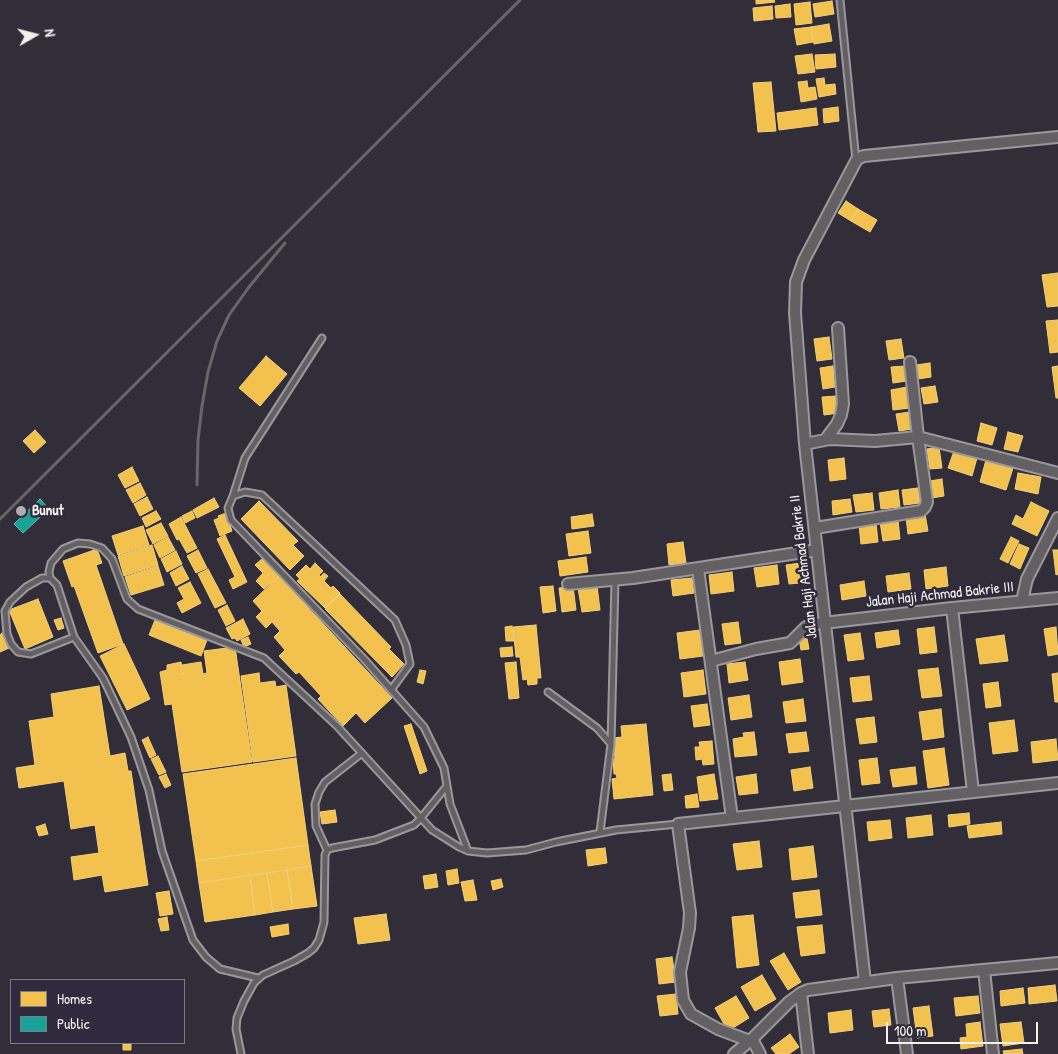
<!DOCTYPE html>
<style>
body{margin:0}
#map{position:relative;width:1058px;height:1054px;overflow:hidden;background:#312e39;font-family:"Patrick Hand",sans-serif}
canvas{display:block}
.legend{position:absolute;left:10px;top:979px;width:175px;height:65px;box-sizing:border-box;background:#2f2a3d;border:1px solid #7e7a81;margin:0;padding:6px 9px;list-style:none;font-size:15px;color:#f4f1e8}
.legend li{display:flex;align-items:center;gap:10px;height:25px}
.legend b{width:25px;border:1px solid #7e7a81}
.north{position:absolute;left:10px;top:10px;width:50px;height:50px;-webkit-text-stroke:4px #2f2a3d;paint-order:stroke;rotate:82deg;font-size:14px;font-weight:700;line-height:20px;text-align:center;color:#f4f1e8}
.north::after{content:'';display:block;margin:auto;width:18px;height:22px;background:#f4f1e8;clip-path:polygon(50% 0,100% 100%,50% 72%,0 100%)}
.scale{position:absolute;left:886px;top:1022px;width:152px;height:22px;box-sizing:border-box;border:2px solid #f4f1e8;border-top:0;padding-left:6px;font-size:15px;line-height:18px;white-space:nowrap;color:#f4f1e8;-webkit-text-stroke:4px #2f2a3d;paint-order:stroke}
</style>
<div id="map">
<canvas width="1058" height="1054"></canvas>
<ul class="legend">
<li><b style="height:14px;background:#f2c14e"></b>Homes</li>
<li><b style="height:14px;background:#17a398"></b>Public</li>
</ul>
<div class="north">N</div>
<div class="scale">100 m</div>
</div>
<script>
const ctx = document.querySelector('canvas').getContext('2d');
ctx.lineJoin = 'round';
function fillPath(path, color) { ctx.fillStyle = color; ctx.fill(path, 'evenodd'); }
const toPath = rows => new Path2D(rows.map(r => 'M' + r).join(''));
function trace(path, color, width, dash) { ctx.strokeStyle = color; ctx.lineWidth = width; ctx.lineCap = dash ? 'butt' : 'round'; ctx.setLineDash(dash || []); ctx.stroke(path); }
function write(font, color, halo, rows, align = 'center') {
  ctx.font = font + ' "Patrick Hand",sans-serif'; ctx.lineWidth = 5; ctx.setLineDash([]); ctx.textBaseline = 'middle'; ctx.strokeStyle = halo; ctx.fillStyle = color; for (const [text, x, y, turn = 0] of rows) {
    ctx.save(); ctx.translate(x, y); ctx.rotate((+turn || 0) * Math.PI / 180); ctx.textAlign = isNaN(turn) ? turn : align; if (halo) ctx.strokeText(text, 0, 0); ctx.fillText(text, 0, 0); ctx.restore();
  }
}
const homes = toPath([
 [756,0,774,0,775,2,756,4,756,0],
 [832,1,834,14,815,17,813,4,832,1],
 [810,2,812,23,796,25,794,4,810,2],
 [790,4,791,17,776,18,775,6,790,4],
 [772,6,773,19,754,21,753,8,772,6],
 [829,24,832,41,814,44,811,27,829,24],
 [811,27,813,42,797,45,794,29,811,27],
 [812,54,815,72,798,74,795,56,812,54],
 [835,54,836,67,816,69,815,55,835,54],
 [824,78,825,85,835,84,836,94,819,97,816,79,824,78],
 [807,81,808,88,815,87,817,99,801,102,798,82,807,81],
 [771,82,776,131,758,132,753,83,771,82],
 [838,107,839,121,824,123,823,109,838,107],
 [816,108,818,125,779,130,777,113,816,108],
 [846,201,858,209,851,221,838,213,846,201],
 [858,209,877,220,870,232,851,221,858,209],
 [1058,273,1058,306,1047,307,1042,275,1058,273],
 [1058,320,1058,352,1050,353,1046,321,1058,320],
 [829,337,832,359,817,361,814,339,829,337],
 [901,339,904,358,889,360,886,341,901,339],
 [266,356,287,374,260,406,239,388,266,356],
 [930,363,931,377,918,379,916,365,930,363],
 [833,366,835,387,823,389,820,368,833,366],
 [905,366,907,381,893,383,891,367,905,366],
 [1058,366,1058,398,1056,398,1052,367,1058,366],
 [935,386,938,402,924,404,921,388,935,386],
 [907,387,910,408,893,410,891,390,907,387],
 [837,396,839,413,824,415,822,397,837,396],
 [910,412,912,429,899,431,896,414,910,412],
 [981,423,997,428,992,445,977,441,981,423],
 [35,430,46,442,34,453,23,441,35,430],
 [1008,432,1023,436,1018,452,1004,449,1008,432],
 [939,447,942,468,930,469,927,449,939,447],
 [954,451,977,458,972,476,948,468,954,451],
 [844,458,846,479,830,481,828,460,844,458],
 [986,460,1013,468,1006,490,980,482,986,460],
 [132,467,139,481,125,488,118,475,132,467],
 [1018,473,1041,477,1038,494,1015,489,1018,473],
 [942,479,944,496,932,498,930,481,942,479],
 [140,483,146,495,133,503,126,490,140,483],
 [918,488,920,503,904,505,902,490,918,488],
 [898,490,900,507,881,509,879,493,898,490],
 [872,493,874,510,856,512,853,495,872,493],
 [147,497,153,509,140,516,134,504,147,497],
 [214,498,219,507,197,518,193,510,214,498],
 [850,499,852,512,833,515,832,501,850,499],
 [259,501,298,541,293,545,304,556,290,570,241,519,259,501],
 [1031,502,1049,511,1037,536,1012,524,1016,515,1023,519,1031,502],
 [156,511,161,519,146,527,142,518,156,511],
 [192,511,195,518,185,523,182,516,192,511],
 [226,513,232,531,220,536,214,520,219,518,218,516,226,513],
 [592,514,594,526,572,529,571,517,592,514],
 [925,514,928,531,908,534,906,517,925,514],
 [181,517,197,548,187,553,179,539,177,540,169,524,181,517],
 [898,520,900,539,883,541,880,522,898,520],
 [161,523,168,536,153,544,146,530,161,523],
 [876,523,878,542,861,544,859,525,876,523],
 [143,526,149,545,118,555,112,536,143,526],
 [588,531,591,553,569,556,566,534,588,531],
 [225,535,247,582,233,589,229,580,235,577,217,539,225,535],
 [168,537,175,550,160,558,154,545,168,537],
 [1011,537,1019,541,1008,563,1000,559,1011,537],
 [683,542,686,563,669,565,667,544,683,542],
 [1019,544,1029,548,1020,569,1010,564,1019,544],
 [152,545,158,565,124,576,118,556,152,545],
 [97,549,102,563,96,565,123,644,98,653,74,586,72,587,63,561,97,549],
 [198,550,207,568,196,573,187,556,198,550],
 [1053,550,1058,550,1058,574,1056,575,1053,550],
 [176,551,182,564,167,572,161,559,176,551],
 [586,557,588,572,560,576,558,561,586,557],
 [263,558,279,576,264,589,256,581,263,573,255,565,263,558],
 [808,562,810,582,789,584,786,565,808,562],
 [315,563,323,571,319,575,320,577,324,573,328,576,324,581,331,588,333,586,340,593,325,608,297,581,300,579,296,575,306,565,310,569,315,563],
 [777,565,779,584,757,587,754,568,777,565],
 [158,566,164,585,131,595,125,577,158,566],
 [182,566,189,579,176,586,170,573,182,566],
 [946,567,948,586,926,589,924,570,946,567],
 [208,569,226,603,215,608,198,574,208,569],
 [732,572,734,591,711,594,709,575,732,572],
 [909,573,911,589,888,592,886,576,909,573],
 [279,576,392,698,365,723,356,713,343,726,318,699,321,696,299,672,296,674,279,656,285,650,274,637,280,631,272,622,266,628,256,617,262,611,253,601,279,576],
 [692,578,694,593,673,596,671,580,692,578],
 [864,581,866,596,842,600,840,585,864,581],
 [190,582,201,603,182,613,177,603,184,599,178,588,190,582],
 [553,586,556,611,543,613,540,587,553,586],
 [573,586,576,610,562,612,559,588,573,586],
 [597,586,600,610,582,612,578,588,597,586],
 [340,594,391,647,389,649,404,664,392,677,325,609,340,594],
 [38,599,53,637,25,649,9,610,38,599],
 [227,605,235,621,226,626,218,610,227,605],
 [61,618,64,628,58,630,54,620,61,618],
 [243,619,250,634,237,641,235,638,232,639,226,628,243,619],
 [155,620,207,640,201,656,149,635,155,620],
 [738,622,741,643,725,645,722,624,738,622],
 [536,625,541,678,537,678,537,684,528,685,527,679,523,680,520,657,516,657,513,627,536,625],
 [512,626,514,641,506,641,505,627,512,626],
 [934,627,937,652,920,654,917,629,934,627],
 [1056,627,1058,654,1048,656,1044,629,1056,627],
 [700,630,703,656,680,659,677,633,700,630],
 [898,630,900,644,877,648,875,633,898,630],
 [2,633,9,648,0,652,0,635,2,633],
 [860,633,864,659,848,661,844,635,860,633],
 [1004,635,1008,661,980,664,976,639,1004,635],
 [248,637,251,644,244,647,241,640,248,637],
 [807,638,809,649,801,650,799,639,807,638],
 [124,644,150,699,127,710,100,656,124,644],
 [235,647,252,762,182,772,172,704,165,705,160,672,167,670,167,665,181,662,183,677,184,677,182,665,201,662,203,674,207,673,204,651,235,647],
 [512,647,513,656,501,657,500,648,512,647],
 [800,659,803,682,782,685,779,662,800,659],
 [516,662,519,698,509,699,505,663,516,662],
 [745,662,748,680,729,683,727,664,745,662],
 [938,668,942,696,922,698,918,670,938,668],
 [420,670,426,671,423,684,417,682,420,670],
 [703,670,706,694,684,697,681,673,703,670],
 [259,673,260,683,275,681,276,687,286,685,296,756,253,762,241,676,259,673],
 [1058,673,1058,702,1055,702,1052,674,1058,673],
 [869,676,872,700,853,702,850,678,869,676],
 [998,682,1001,706,986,708,983,684,998,682],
 [99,686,110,756,125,753,128,771,131,771,148,885,105,892,102,875,74,880,71,857,99,853,95,825,71,829,64,781,19,788,16,768,35,765,29,721,54,717,51,694,99,686],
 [749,695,752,717,731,720,728,698,749,695],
 [803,699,806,721,786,723,783,702,803,699],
 [707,704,710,725,694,727,691,706,707,704],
 [941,709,944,737,923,740,919,712,941,709],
 [874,717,877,742,860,744,856,719,874,717],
 [1014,720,1018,751,993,754,989,723,1014,720],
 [411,724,427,771,420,774,404,726,411,724],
 [646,724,653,795,614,799,612,779,617,778,616,774,614,774,613,759,615,759,613,738,622,737,621,726,646,724],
 [754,732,757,755,735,757,733,739,744,737,743,733,754,732],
 [806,732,809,751,789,753,786,734,806,732],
 [148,737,156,755,150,758,142,740,148,737],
 [1056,739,1058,760,1033,763,1031,742,1056,739],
 [712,741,714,764,703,765,702,759,696,760,695,747,700,747,699,742,712,741],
 [944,748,949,785,928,788,923,751,944,748],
 [158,756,166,772,159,775,151,759,158,756],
 [296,758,308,845,196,861,183,774,296,758],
 [877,758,880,783,862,785,859,760,877,758],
 [810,767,813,788,794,791,791,770,810,767],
 [915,767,917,784,893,787,890,770,915,767],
 [166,774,171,785,165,788,159,777,166,774],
 [671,774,673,790,664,791,662,775,671,774],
 [714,774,718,799,700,801,697,777,714,774],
 [756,774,758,793,739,795,736,777,756,774],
 [697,794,699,807,686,808,685,796,697,794],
 [335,810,337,822,322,824,320,812,335,810],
 [969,813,970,824,949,827,948,815,969,813],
 [931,815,933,835,908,838,906,818,931,815],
 [890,820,892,838,869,841,867,822,890,820],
 [1001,822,1002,834,969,838,967,826,1001,822],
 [45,824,48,834,39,836,36,827,45,824],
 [759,841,762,867,737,870,733,844,759,841],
 [308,845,311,866,199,883,196,861,308,845],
 [813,846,817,877,792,880,789,849,813,846],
 [605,848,607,863,588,866,586,850,605,848],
 [311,866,317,906,293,909,287,870,311,866],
 [457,869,459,883,448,885,446,871,457,869],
 [287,870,293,909,273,912,267,873,287,870],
 [267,873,273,912,255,915,250,875,267,873],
 [436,874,438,887,425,889,423,876,436,874],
 [250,875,255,915,205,922,199,883,250,875],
 [501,879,503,887,493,890,491,881,501,879],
 [473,880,477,900,465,901,461,882,473,880],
 [819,890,822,915,796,918,793,893,819,890],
 [169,891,173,914,160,916,156,893,169,891],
 [386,914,390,940,358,944,354,918,386,914],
 [753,915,759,965,737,968,732,917,753,915],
 [167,917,169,930,161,931,158,919,167,917],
 [288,924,289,934,272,937,270,927,288,924],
 [822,925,825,953,801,956,797,927,822,925],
 [784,953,801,982,788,990,770,961,784,953],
 [672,957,676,982,659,984,656,959,672,957],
 [762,975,776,999,755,1011,741,987,762,975],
 [1055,985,1057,1001,1029,1004,1028,988,1055,985],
 [1023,988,1025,1003,1001,1006,1000,991,1023,988],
 [676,994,678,1014,660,1016,657,996,676,994],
 [736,996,749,1018,728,1031,715,1008,736,996],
 [978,996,980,1013,956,1016,954,998,978,996],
 [929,1006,933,1036,917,1038,913,1008,929,1006],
 [889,1009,891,1025,874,1027,872,1011,889,1009],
 [851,1010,853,1030,830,1033,828,1013,851,1010],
 [980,1022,983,1046,961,1049,960,1038,967,1037,966,1024,980,1022],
 [1021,1022,1024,1043,1003,1046,1000,1024,1021,1022],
 [790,1034,799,1047,789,1054,776,1054,771,1048,790,1034],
 [123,1044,131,1044,131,1050,123,1050,123,1044],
 [1022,1049,1023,1054,1004,1054,1003,1051,1022,1049]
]);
fillPath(homes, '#f2c14e');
trace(homes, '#f3cf7c', 1);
const public = toPath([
 [40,499,49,509,23,533,14,524,40,499]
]);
fillPath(public, '#17a398');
trace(public, '#59bab0', 1);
const service = toPath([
 [840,0,856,161],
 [233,496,245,458,322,338],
 [50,578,49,572,51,563,63,549,78,543,90,544,102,548,112,559,127,599,138,609,264,658,337,726,421,818,446,787],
 [74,637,57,585,50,578,42,578,26,587,10,602,5,611,7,634,11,644,18,652,31,654,74,637,103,678,131,737,149,790,162,851,193,940,206,957,220,969,258,978],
 [391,690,410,664,406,645,395,620,262,495,245,492,233,496,228,508,231,520,364,659,424,727,444,768,450,804,468,851],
 [548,692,597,728,611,744,600,832],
 [611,744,615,580],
 [327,850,316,826,315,804,319,792,325,782,362,753],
 [241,1054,236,1029,237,1018,244,1001,254,983,263,975,294,961,308,953,314,948,319,940,324,922,325,855,327,850,332,848,375,840,414,825,421,818,432,830,459,847,468,851,487,853,526,850,556,842,616,830,678,824]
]);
const minor = toPath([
 [825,440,837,424,841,415,843,404,838,328],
 [805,444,830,439,875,441,918,437,1058,473],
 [815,528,921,511,925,507,927,502,918,437,910,362],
 [698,569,732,818],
 [568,584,633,578,817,550],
 [1022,601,1027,579,1058,518],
 [952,608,973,792],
 [711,661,756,649,790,643,806,627,815,624,952,608,1058,598],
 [984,970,993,1054],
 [897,978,907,1054],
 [865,982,805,444,795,313,796,282,804,260,856,161,859,158,864,156,1058,137],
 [801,993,808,1054],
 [752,1039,760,1054],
 [750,1041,718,1029,691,1014,683,1000,680,972,689,928,690,913,678,824,1058,783],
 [734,1054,752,1039,789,1002,801,993,808,990,897,978,1058,963]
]);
trace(service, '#9a989b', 9);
trace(minor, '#9a989b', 14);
trace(service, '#626063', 5);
trace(minor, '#626063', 10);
trace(toPath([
 [197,485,198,440,202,406,208,372,217,341,229,315,249,287,285,243],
 [0,519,520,0]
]), '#68666b', 3);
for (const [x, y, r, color] of [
 [21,511,6,"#b0adab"]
]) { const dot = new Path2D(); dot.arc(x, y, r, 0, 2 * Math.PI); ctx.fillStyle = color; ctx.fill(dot); trace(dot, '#2f2a3d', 2); }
write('bold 15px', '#f4f1e8', '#2f2a3d', [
 ["Bunut",32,511]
], 'left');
write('15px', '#f4f1e8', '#2f2a3d', [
 ["Jalan Haji Achmad Bakrie II",804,567,-97],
 ["Jalan Haji Achmad Bakrie III",940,595,-6]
]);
</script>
